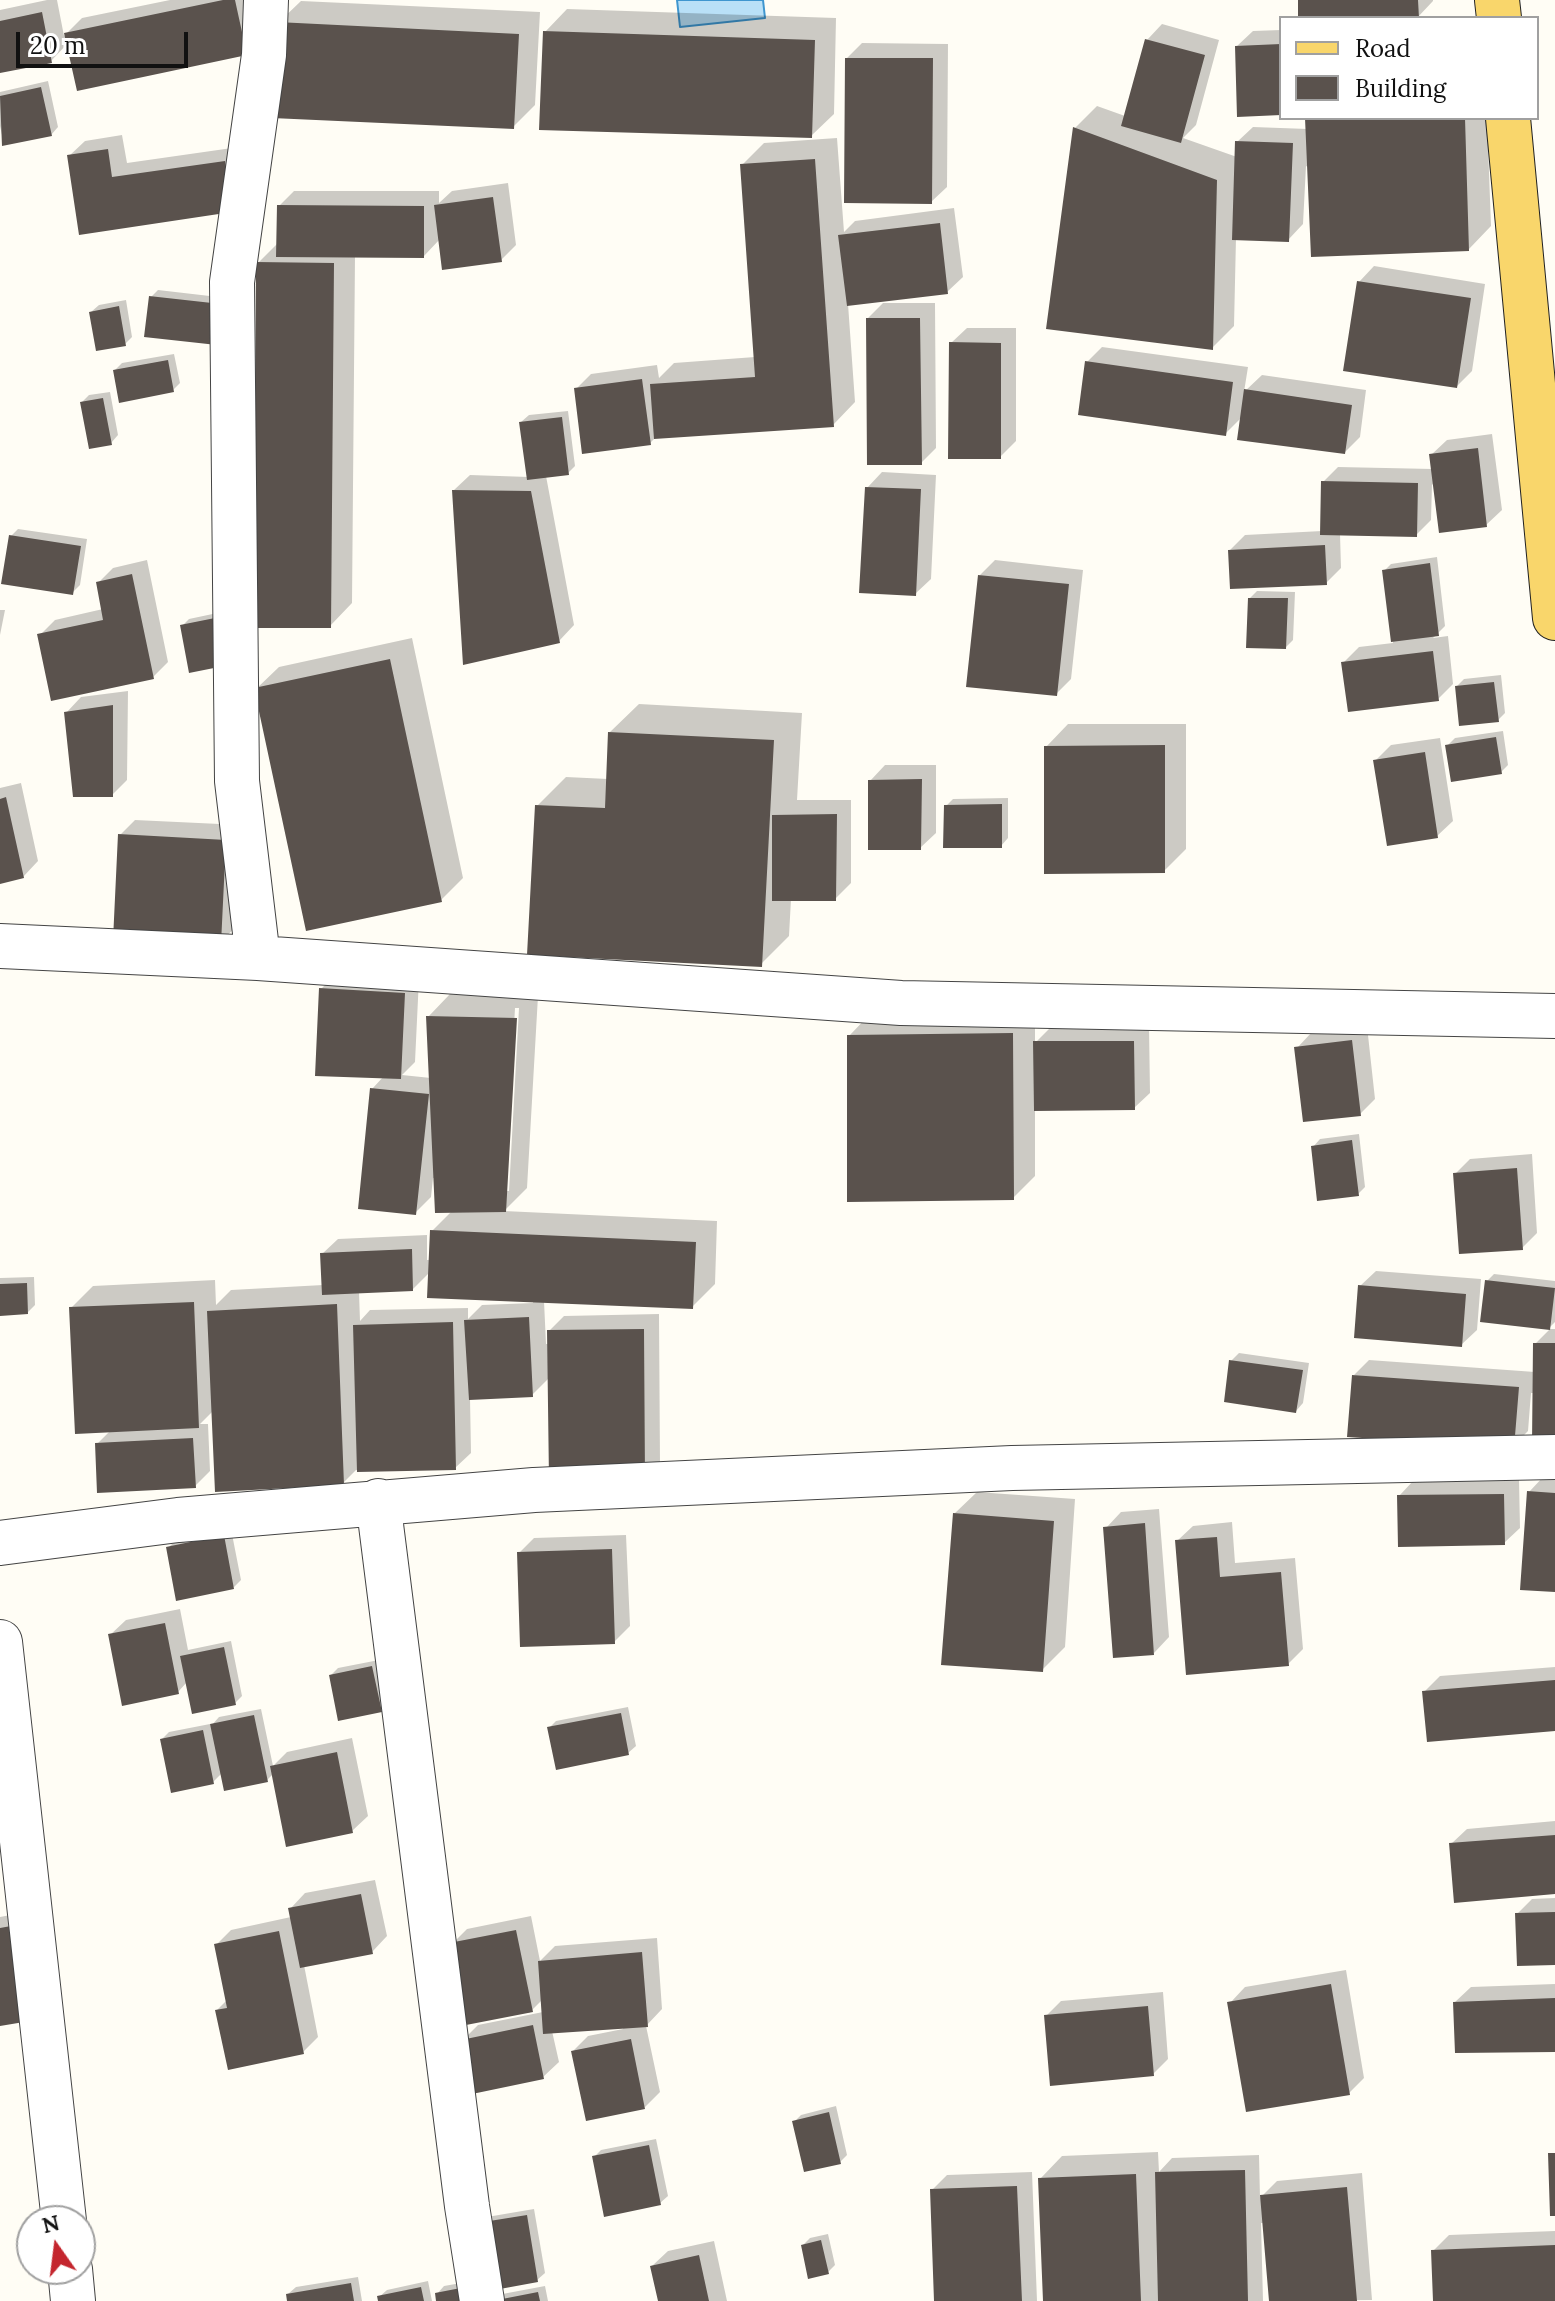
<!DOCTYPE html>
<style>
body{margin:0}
#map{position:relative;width:1555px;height:2301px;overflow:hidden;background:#fffdf5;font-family:Lora,serif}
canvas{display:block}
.legend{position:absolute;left:1279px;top:16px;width:260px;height:104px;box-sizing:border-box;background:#fff;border:2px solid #a0a0a0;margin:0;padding:10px 14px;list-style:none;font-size:24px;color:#111}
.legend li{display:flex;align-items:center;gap:16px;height:40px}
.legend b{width:40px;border:2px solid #a0a0a0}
.north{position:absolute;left:16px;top:2205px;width:80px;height:80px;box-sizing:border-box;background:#fff;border:2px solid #a0a0a0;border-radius:50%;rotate:346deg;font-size:22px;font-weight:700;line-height:32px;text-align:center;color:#111}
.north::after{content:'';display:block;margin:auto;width:28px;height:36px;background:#c4262e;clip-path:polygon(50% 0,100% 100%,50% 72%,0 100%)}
.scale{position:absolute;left:16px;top:32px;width:172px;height:36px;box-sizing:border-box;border:4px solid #111;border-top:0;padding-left:10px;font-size:24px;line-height:28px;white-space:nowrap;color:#111;-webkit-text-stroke:6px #fff;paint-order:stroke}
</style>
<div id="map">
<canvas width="1555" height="2301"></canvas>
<ul class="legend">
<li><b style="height:10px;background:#f9d66b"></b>Road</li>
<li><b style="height:22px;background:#5a524d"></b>Building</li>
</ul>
<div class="north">N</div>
<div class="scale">20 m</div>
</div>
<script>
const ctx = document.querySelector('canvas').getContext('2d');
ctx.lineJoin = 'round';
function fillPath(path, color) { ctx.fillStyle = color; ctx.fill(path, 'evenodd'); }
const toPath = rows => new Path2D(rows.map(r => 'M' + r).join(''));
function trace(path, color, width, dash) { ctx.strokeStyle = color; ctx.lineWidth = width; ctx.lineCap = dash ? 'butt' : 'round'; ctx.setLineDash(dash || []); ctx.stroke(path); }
const water = toPath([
 [677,0,763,0,765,18,680,27,677,0]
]);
fillPath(water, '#b9e0f7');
trace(water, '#3f96cf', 2);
fillPath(toPath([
 [47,0,57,0,64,36,82,18,170,0,253,0,261,38,68,43,51,61,0,71,0,10],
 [1300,0,1433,0,1433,1,1417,18,1300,18],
 [301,1,540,12,535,105,513,127,278,23],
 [567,9,836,18,834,114,811,136,545,32],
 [1483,16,1483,18,1431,18],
 [1162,24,1219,40,1196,125,1183,138,1237,157,1237,142,1253,127,1308,129,1307,118,1487,118,1491,226,1469,249,1306,166,1303,224,1288,240,1236,238,1234,326,1212,348,1075,128,1097,106,1125,116,1147,40],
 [1281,30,1281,113,1237,46,1253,31],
 [862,43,948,44,947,187,931,202,847,58],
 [48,81,58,127,51,135,4,144,0,126,0,92],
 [122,135,127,163,239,147,246,195,81,232,69,156,85,141],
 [837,138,844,232,855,221,954,208,963,277,947,292,848,304,855,402,833,425,656,437,650,443,576,389,591,374,657,365,659,378,674,363,755,357,742,165,764,143],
 [508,183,516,245,501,260,440,239,424,256,355,256,352,603,330,626,258,263,278,243,279,206,294,191,439,191,439,203,452,191],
 [1374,266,1485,284,1472,371,1457,386,1359,282],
 [158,290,227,298,216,343,151,297],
 [126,300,132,337,125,344,91,312,99,305],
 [883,303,935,303,936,448,921,463,868,318],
 [967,328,1016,328,1016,441,1000,457,951,343],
 [1102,347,1248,367,1244,392,1262,375,1366,390,1360,437,1345,452,1242,417,1225,434,1087,362],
 [174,354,180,383,173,390,115,370,122,363],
 [110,392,118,435,111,443,82,402,89,395],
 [568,411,575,466,568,473,546,476,574,625,559,641,454,490,470,475,529,477,521,422,529,415],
 [1492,434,1502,510,1486,525,1432,484,1431,520,1416,535,1340,534,1341,568,1326,583,1230,550,1245,535,1322,531,1323,482,1338,467,1433,469,1431,455,1447,440],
 [882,472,936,475,931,579,915,594,867,488],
 [18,529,87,539,80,585,72,593,11,536],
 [1437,557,1445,626,1433,638,1448,636,1453,684,1438,699,1344,662,1359,647,1393,643,1384,571,1391,564],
 [147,560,168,662,153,677,40,635,55,620,103,609,98,583,113,568],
 [995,560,1083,570,1071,679,1056,694,980,575],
 [1257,591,1295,592,1293,640,1286,647,1250,598],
 [0,610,5,610,0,635],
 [222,612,223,664,182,626,189,619],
 [412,638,463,878,441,900,256,689,279,667],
 [1501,675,1505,713,1498,720,1457,686,1464,679],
 [128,691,127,780,112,795,66,713,81,697],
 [639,704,802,713,797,800,851,800,851,883,835,899,791,899,789,936,761,964,537,806,566,777,608,779,610,732],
 [1068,724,1186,724,1186,849,1164,871,1046,747],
 [1503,731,1508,765,1501,772,1447,746,1455,738],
 [1440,738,1453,821,1437,836,1375,761,1391,745],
 [885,765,936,765,936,833,920,848,870,781],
 [21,783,38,861,23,877,0,882,0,788],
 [1008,798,1008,838,1001,846,946,806,953,799],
 [135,820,241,825,236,927,220,942,120,835],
 [336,974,419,978,415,1062,402,1075,431,1078,428,1017,450,994,538,996,527,1188,504,1211,717,1221,715,1284,692,1307,544,1301,546,1344,549,1344,549,1331,564,1316,659,1314,660,1463,645,1478,550,1377,532,1395,470,1398,471,1453,455,1468,356,1470,343,1483,213,1411,200,1424,208,1424,210,1471,195,1486,97,1444,111,1430,71,1308,93,1286,215,1280,216,1305,231,1290,323,1285,322,1254,338,1239,427,1235,427,1260,431,1260,432,1231,452,1211,435,1178,433,1178,431,1197,415,1213,372,1089,384,1076,321,989],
 [515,1008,519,1008,509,1191,505,1191],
 [430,1272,533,1300,533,1303,482,1305,468,1319,468,1308,370,1310,360,1321,359,1292,413,1289],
 [1035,1012,1035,1043,1051,1027,1149,1026,1150,1093,1134,1108,1035,1109,1035,1176,1013,1198,849,1036,871,1013],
 [1367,1026,1375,1099,1360,1114,1297,1048,1312,1032],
 [1359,1134,1365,1187,1358,1194,1313,1147,1320,1139],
 [1532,1154,1537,1233,1522,1248,1455,1174,1470,1159],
 [1376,1271,1481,1279,1477,1330,1461,1345,1360,1286],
 [1494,1274,1555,1281,1555,1322,1549,1328,1487,1281],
 [34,1277,35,1305,28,1312,0,1314,0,1278],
 [1550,1329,1555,1329,1555,1443,1535,1393,1531,1393,1528,1431,1513,1446,1354,1375,1369,1360,1535,1372,1535,1344],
 [1239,1353,1309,1363,1303,1403,1296,1411,1231,1361],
 [1544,1476,1555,1477,1555,1590,1529,1492],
 [1519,1479,1520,1528,1504,1543,1399,1496,1414,1480],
 [977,1492,1075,1499,1065,1647,1042,1670,954,1514],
 [1159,1509,1169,1637,1154,1653,1106,1528,1121,1512],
 [1232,1522,1235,1563,1295,1558,1303,1649,1288,1664,1177,1541,1193,1526],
 [231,1529,241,1580,234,1587,168,1548,175,1541],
 [626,1535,630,1626,614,1642,519,1553,534,1538],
 [180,1609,188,1650,231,1641,242,1696,235,1703,187,1682,178,1692,110,1635,126,1620],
 [379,1660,388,1703,381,1710,331,1675,338,1668],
 [1555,1667,1555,1729,1424,1692,1440,1676],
 [628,1707,636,1746,628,1753,549,1728,556,1721],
 [261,1709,273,1766,287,1752,352,1738,368,1816,352,1831,273,1774,267,1780,222,1773,213,1782,162,1739,169,1732,210,1724,211,1726,219,1717],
 [1555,1821,1555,1892,1451,1844,1467,1829],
 [375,1880,387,1936,372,1952,304,1965,318,2037,303,2052,217,2010,227,2000,216,1945,231,1930,291,1917,290,1909,305,1893],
 [1555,1898,1555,1963,1517,1914,1532,1899],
 [26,1912,0,2024,0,1917],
 [531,1916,540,1961,555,1946,657,1938,662,2009,646,2026,660,2092,645,2107,573,2051,588,2036,623,2029,623,2026,552,2031,559,2062,543,2077,463,2040,478,2025,543,2012,542,2000,529,2013,452,1944,467,1929],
 [1346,1970,1364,2078,1349,2093,1230,2003,1245,1987],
 [1555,1984,1555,2050,1455,2002,1471,1987],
 [1163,1992,1168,2059,1153,2074,1046,2016,1061,2001],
 [836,2106,847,2155,840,2162,794,2122,801,2115],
 [656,2139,668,2196,660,2203,594,2157,601,2150],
 [1158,2152,1159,2172,1172,2158,1259,2155,1260,2198,1277,2181,1362,2173,1372,2300,1271,2301,1264,2223,1261,2223,1263,2301,1045,2301,1040,2179,1062,2156],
 [1032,2172,1037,2301,936,2301,932,2190,947,2175],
 [534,2209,545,2273,537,2280,487,2217],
 [1555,2231,1555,2301,1435,2301,1433,2251,1449,2235],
 [828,2234,835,2265,828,2272,803,2245,810,2238],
 [714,2241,727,2301,660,2301,652,2266,668,2251],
 [358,2277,362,2301,289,2301,288,2294,296,2287],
 [478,2280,438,2301,437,2294,444,2286],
 [428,2281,432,2301,380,2301,379,2297,387,2290],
 [545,2286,548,2301,491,2301,497,2295]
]), '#0003');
fillPath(toPath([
 [223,0,235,0,247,55,77,91,64,33],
 [1298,0,1418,0,1419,18,1298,18],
 [42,12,52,63,0,73,0,21],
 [277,22,519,34,514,129,272,118],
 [543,31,815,40,812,138,539,130],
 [1145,39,1205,55,1181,143,1121,126],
 [1281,44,1281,115,1237,117,1235,46],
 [845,58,933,58,932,204,844,203],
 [41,87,52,136,2,146,0,96],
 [1305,118,1465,118,1469,251,1311,257],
 [1073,127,1217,180,1213,350,1046,329],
 [1235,141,1293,143,1289,242,1232,240],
 [108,149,112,177,225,161,232,212,79,235,67,155],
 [815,159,834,427,654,439,650,384,755,377,740,164],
 [493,197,502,262,442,270,434,205],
 [277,205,424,206,424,258,276,257],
 [940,223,948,294,847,306,838,235],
 [256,262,334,263,331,628,254,628],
 [1357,281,1471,298,1457,388,1343,371],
 [149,296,221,304,217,345,144,337],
 [119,306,126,346,96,351,89,312],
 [866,318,920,318,922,465,867,465],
 [949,342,1001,343,1001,459,948,459],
 [168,360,174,392,119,403,113,370],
 [1085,361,1233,382,1226,436,1078,415],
 [642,379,651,445,582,454,574,388],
 [1244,389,1352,405,1345,454,1237,440],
 [103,398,112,445,89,449,80,402],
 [562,417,569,475,527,480,519,422],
 [1478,448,1487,527,1439,533,1429,454],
 [1321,481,1418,483,1417,537,1320,535],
 [865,487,921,489,916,596,859,593],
 [452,490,531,491,560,643,463,665],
 [9,535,81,546,73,595,1,584],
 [1325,545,1327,585,1230,589,1228,550],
 [1430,563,1439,636,1391,642,1382,570],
 [132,574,154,679,51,701,37,634,103,620,96,582],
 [978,575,1069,584,1057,696,966,687],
 [1248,598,1288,598,1286,649,1246,648],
 [215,618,224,666,189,673,180,625],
 [1433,651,1439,701,1348,712,1341,662],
 [390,659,442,902,306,931,254,688],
 [1494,682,1499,722,1459,726,1455,686],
 [113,705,113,797,73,797,64,712],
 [608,732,774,740,762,967,527,955,535,805,605,808],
 [1496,737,1502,774,1451,782,1445,745],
 [1165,745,1165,873,1044,874,1044,746],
 [1425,752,1438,838,1387,846,1373,760],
 [922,779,921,850,868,850,868,780],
 [6,797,24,878,0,884,0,799],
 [1002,804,1002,848,943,848,944,805],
 [837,814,836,901,772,901,772,815],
 [118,834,226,840,221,944,113,940],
 [319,988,405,993,401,1079,315,1076],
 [426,1016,517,1018,506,1212,435,1213],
 [1013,1033,1014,1200,847,1202,847,1035],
 [1352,1040,1361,1116,1303,1122,1294,1047],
 [1033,1041,1134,1041,1135,1110,1034,1111],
 [370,1088,429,1094,416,1215,358,1209],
 [1352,1140,1359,1196,1317,1201,1311,1146],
 [1517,1168,1523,1250,1459,1254,1453,1173],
 [430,1230,696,1242,693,1309,427,1298],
 [412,1249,413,1291,322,1295,320,1253],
 [1485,1280,1555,1288,1550,1330,1480,1322],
 [27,1283,28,1314,0,1316,0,1284],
 [1358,1285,1466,1294,1462,1347,1354,1338],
 [194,1302,199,1428,75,1434,69,1307],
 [337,1304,344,1485,215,1492,207,1311],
 [529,1317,533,1397,469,1400,464,1320],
 [453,1322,456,1470,357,1472,353,1325],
 [644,1329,645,1480,549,1480,547,1330],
 [1533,1343,1555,1343,1555,1445,1532,1444],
 [1229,1360,1303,1370,1296,1413,1224,1402],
 [1352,1375,1519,1387,1514,1448,1347,1437],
 [193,1438,196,1488,97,1493,95,1443],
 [1527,1491,1555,1493,1555,1592,1520,1590],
 [1504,1494,1505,1545,1398,1547,1397,1495],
 [953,1513,1054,1521,1043,1672,941,1665],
 [1145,1523,1154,1655,1113,1658,1103,1527],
 [224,1535,234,1589,176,1601,166,1547],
 [1217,1537,1220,1577,1281,1572,1289,1666,1186,1675,1175,1540],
 [612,1549,615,1644,520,1647,517,1552],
 [165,1623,179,1694,122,1706,108,1634],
 [224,1647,236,1705,192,1714,180,1656],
 [372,1666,382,1712,338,1721,329,1675],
 [1555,1680,1555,1731,1427,1742,1422,1691],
 [621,1713,629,1755,556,1770,547,1727],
 [254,1715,268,1782,224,1791,210,1724],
 [203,1730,214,1784,171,1793,160,1739],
 [337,1752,353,1833,286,1847,270,1766],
 [1555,1835,1555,1894,1454,1903,1449,1843],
 [361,1894,373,1954,300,1968,288,1908],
 [1555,1912,1555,1965,1517,1966,1515,1913],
 [11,1926,30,2021,0,2026,0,1928],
 [516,1930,533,2012,466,2025,449,1943],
 [279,1931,304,2054,228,2070,215,2010,227,2008,214,1944],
 [642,1952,648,2027,543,2034,538,1961],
 [1331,1984,1350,2095,1246,2112,1227,2002],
 [1555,1998,1555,2052,1455,2053,1453,2002],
 [1148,2006,1154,2076,1050,2086,1044,2015],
 [533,2025,544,2079,472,2094,461,2040],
 [631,2039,645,2109,586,2121,571,2051],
 [829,2112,841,2164,804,2172,792,2121],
 [649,2145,661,2205,604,2217,592,2156],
 [1548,2153,1555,2153,1555,2216,1550,2216],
 [1245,2170,1248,2301,1158,2301,1155,2172],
 [1136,2174,1141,2301,1043,2301,1038,2178],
 [1017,2186,1022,2301,934,2301,930,2189],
 [1347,2187,1357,2301,1269,2301,1260,2195],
 [527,2215,538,2282,489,2291,477,2223],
 [821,2240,829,2274,808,2279,801,2245],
 [1555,2245,1555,2301,1433,2301,1431,2250],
 [699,2255,709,2301,658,2301,650,2266],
 [351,2283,354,2301,287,2301,286,2294],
 [471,2286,474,2301,436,2301,435,2293],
 [421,2287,424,2301,378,2301,377,2296],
 [538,2292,540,2301,497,2301,497,2300]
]), '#5a524d');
const street = toPath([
 [0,946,258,958,901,1003,1555,1016],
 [258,958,237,781,232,282,264,55,266,0],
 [378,1501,467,2206,482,2301],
 [0,1543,178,1520,534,1490,1012,1468,1555,1457],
 [0,1642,64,2221],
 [70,2269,73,2301]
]);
const primary = toPath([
 [1497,0,1499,18],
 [1508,118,1555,618]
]);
trace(street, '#444', 46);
trace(primary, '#222', 46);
trace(street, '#fff', 44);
trace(primary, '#f9d66b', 44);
</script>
